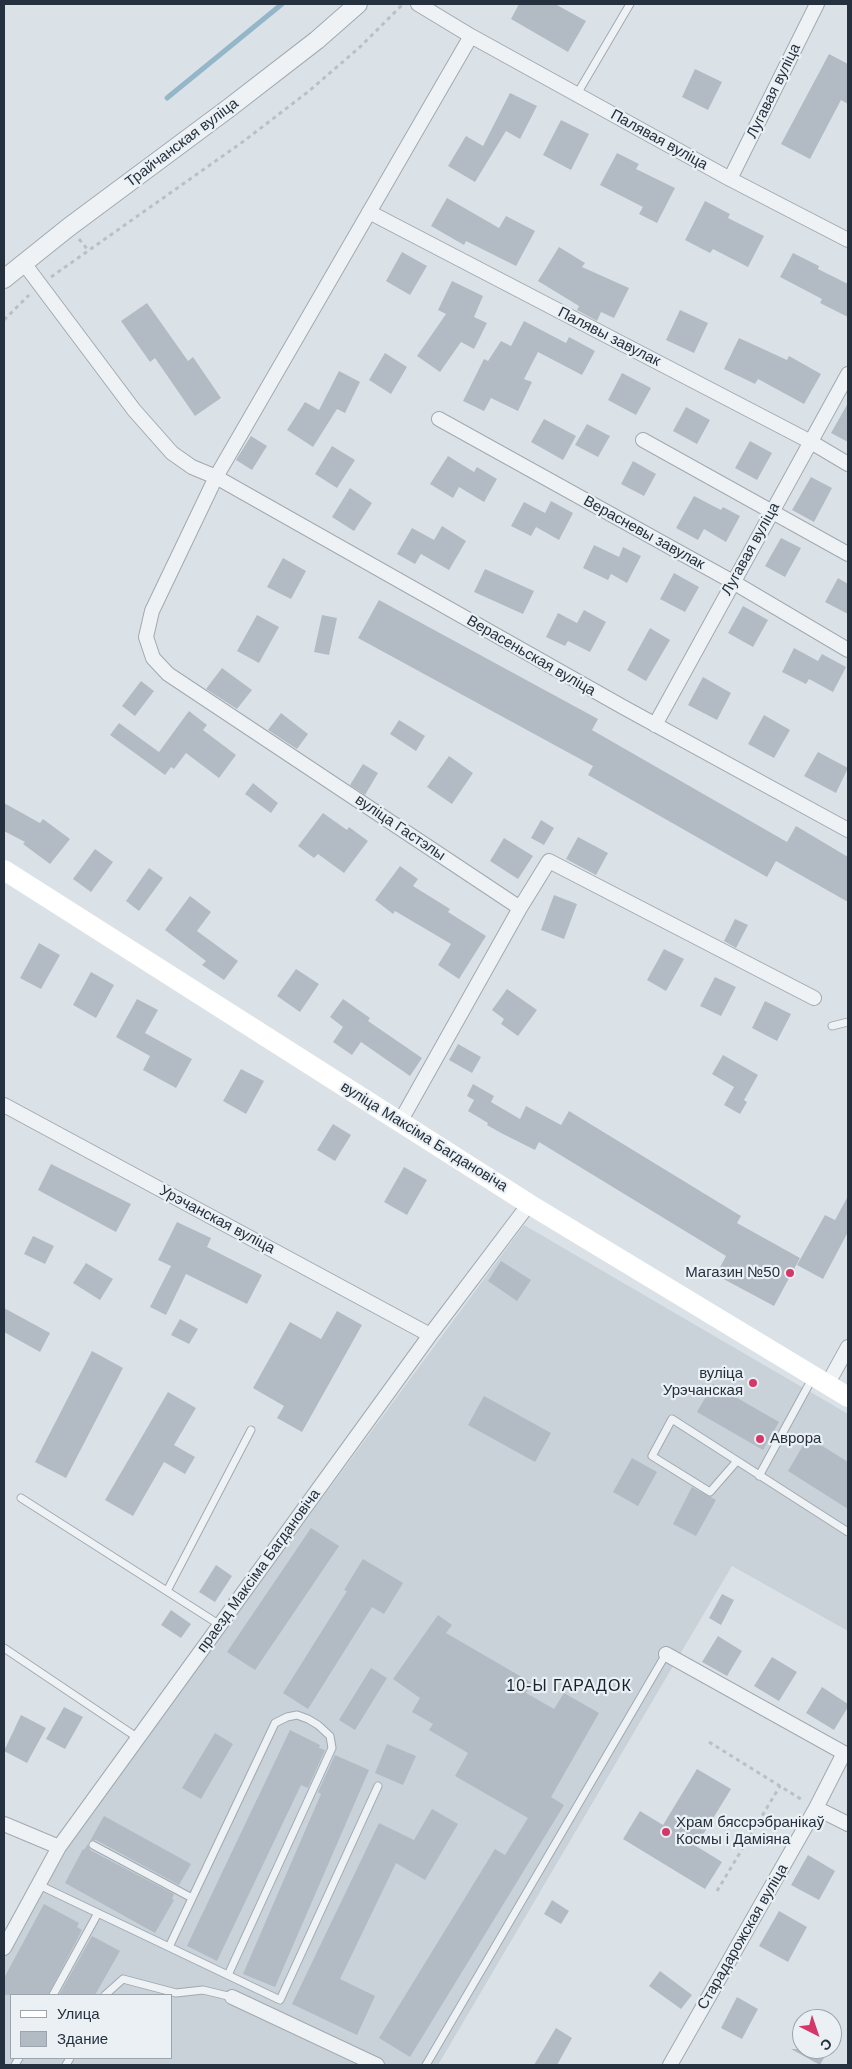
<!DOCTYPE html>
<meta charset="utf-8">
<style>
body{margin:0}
#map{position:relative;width:852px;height:2069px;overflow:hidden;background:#dbe2e7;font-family:Arial,sans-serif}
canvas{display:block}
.frame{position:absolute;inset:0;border:5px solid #25313e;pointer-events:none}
.legend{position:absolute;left:10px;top:1994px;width:162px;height:65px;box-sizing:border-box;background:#ebf0f5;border:1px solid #9ca4ac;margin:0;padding:6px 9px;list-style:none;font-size:15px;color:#25313e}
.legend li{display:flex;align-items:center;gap:10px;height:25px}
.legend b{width:25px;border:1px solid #9ca4ac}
.north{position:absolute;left:792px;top:2009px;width:50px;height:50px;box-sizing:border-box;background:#ebf0f5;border:1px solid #9ca4ac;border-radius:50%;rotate:139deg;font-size:14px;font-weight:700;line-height:20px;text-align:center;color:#25313e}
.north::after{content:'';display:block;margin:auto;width:18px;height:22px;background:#d53766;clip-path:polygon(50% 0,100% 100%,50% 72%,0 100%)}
</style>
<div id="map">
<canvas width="852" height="2069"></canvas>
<div class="frame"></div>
<ul class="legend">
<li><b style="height:6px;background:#fff"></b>Улица</li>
<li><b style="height:14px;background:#b2bbc4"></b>Здание</li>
</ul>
<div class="north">С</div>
</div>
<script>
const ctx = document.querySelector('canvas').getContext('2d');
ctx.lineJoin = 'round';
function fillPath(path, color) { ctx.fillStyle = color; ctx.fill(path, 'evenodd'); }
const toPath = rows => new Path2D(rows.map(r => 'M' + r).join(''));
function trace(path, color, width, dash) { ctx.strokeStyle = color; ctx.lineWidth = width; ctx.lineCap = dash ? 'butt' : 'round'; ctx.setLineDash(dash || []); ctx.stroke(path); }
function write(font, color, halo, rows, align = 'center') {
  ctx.font = font + ' Arial,sans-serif'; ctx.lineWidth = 4.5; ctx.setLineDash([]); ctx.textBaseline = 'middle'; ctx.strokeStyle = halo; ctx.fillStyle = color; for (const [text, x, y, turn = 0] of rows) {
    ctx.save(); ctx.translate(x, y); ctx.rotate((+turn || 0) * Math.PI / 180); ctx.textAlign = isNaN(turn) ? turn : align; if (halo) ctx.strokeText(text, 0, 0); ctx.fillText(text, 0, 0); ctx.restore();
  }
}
fillPath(toPath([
 [524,1225,848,1414,848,1631,732,1566,438,2065,4,2065,4,1957,73,1835],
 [11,1995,171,1995,171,2058,11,2058]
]), '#c9d1d9');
trace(toPath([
 [167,98,282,4]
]), '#94b6c9', 5);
fillPath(toPath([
 [519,4,555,4,586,21,568,52,511,19],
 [829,54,848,64,848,104,841,100,810,159,781,144],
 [695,69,722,82,708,110,682,97],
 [510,93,537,106,520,139,506,131,475,182,448,166,466,136,483,146],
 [561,120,589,134,571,170,543,155],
 [617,153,639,164,636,169,675,188,657,223,639,214,643,207,600,185],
 [447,198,499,228,506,216,535,231,516,266,466,241,464,245,431,226],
 [705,201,730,214,728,218,764,236,748,267,713,249,710,253,685,240],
 [559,247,585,263,582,267,629,288,614,318,601,312,597,321,577,310,579,306,538,281],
 [402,252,427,266,410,295,386,281],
 [793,253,819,266,818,269,848,284,848,317,820,303,822,299,780,277],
 [452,281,483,296,474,317,487,323,474,349,461,342,440,372,417,356,446,314,438,310],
 [147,303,188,361,193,357,221,398,195,416,155,358,150,362,121,321],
 [680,310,708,323,694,353,666,340],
 [524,321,566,343,569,337,595,351,582,375,538,352,524,379,532,382,518,411,491,398,484,411,463,401,484,359,488,361,501,341,511,346],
 [739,338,787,360,789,356,821,374,804,404,758,379,755,384,724,369],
 [385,353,407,367,391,394,369,380],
 [339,371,360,382,345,413,337,409,313,447,287,430,305,402,319,410],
 [622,373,651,388,636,415,608,400],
 [848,403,848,442,831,433],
 [686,407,710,420,697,444,673,431],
 [544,419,576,436,563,460,531,442],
 [587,424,610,436,598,457,575,445],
 [251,436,267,446,252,470,236,460],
 [750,441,772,453,757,480,735,468],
 [332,446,355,460,337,488,315,474],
 [448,456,474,472,477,467,497,479,484,502,459,487,453,498,430,484],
 [633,461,656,474,644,496,621,484],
 [811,477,832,488,814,522,792,510],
 [350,488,372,503,354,531,332,517],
 [694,496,721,510,723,507,740,516,726,542,704,529,698,540,676,528],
 [551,501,573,513,559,540,536,527,531,536,511,526,524,502,545,513],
 [442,526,466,541,449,570,421,554,415,564,397,554,412,528,434,540],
 [781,538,801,548,785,577,765,566],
 [594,545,619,557,623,547,641,556,627,583,611,574,608,580,583,568],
 [283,558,306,571,291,599,267,587],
 [485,569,534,591,523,614,474,592],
 [674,573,699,587,685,612,660,599],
 [838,578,848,584,848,614,825,602],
 [379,600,598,719,592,730,787,842,796,826,848,857,848,902,776,861,767,877,588,775,593,766,358,638],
 [743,606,768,620,753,647,728,633],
 [584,610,606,622,590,652,568,641,565,646,546,637,558,613,577,623],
 [257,615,279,627,259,663,237,651],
 [322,615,337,618,329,655,314,652],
 [650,628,670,640,646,681,627,670],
 [794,648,818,661,822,654,846,667,833,692,809,679,806,684,782,672],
 [222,668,252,690,237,709,206,689],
 [703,677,731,693,717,720,688,705],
 [141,681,154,691,135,716,122,706],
 [189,711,207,725,203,730,236,755,219,778,186,753,174,769,171,767,165,775,110,735,119,723,159,752],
 [281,713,308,734,297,749,268,730],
 [764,715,790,730,774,758,748,744],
 [399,720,425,736,416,751,390,734],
 [818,752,848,768,836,793,804,776],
 [449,756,473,773,452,804,427,787],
 [363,764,378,773,365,795,350,785],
 [253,783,278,803,271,813,245,794],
 [4,803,40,823,43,819,70,839,50,864,23,844,25,842,4,831],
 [323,813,347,830,349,827,368,841,344,873,318,854,314,858,298,846],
 [541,820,554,828,544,845,531,838],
 [578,837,608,853,596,875,566,859],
 [504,838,533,856,518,879,490,861],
 [95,849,113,862,91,892,73,879],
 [400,866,418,879,413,886,450,909,448,912,486,936,459,979,438,965,451,944,395,911,393,914,375,900],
 [149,868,163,878,139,911,126,901],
 [554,895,577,904,564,939,541,930],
 [190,896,211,912,197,931,238,961,224,980,202,965,206,961,165,930],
 [735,919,748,925,736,948,724,941],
 [39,943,60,955,41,989,20,978],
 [664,949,684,959,666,991,647,980],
 [296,969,319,984,300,1012,277,996],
 [91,972,114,985,96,1018,73,1005],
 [715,977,736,987,721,1016,700,1006],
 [507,989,537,1010,518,1036,501,1024,504,1019,492,1010],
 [137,999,158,1010,145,1033,192,1059,176,1088,143,1070,150,1056,116,1037],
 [343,999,370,1018,368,1021,422,1058,410,1076,361,1042,352,1055,333,1042,343,1027,330,1017],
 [765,1001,791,1014,777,1041,752,1028],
 [458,1044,481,1057,472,1073,449,1060],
 [723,1055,758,1075,744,1100,747,1102,740,1114,724,1105,734,1087,712,1074],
 [241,1069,264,1081,246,1114,223,1101],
 [473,1084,494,1096,491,1102,520,1119,526,1106,561,1125,569,1111,741,1216,737,1223,800,1258,774,1306,716,1275,726,1256,539,1142,535,1150,501,1133,487,1125,488,1123,468,1111,474,1100,467,1096],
 [333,1124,351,1135,335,1161,317,1150],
 [51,1164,131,1204,116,1232,38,1190],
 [404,1167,427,1180,407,1215,384,1202],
 [848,1196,848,1232,823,1279,797,1265,825,1215,835,1220],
 [177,1222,211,1238,207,1247,262,1275,247,1304,186,1274,166,1315,150,1307,171,1266,158,1260],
 [33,1236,54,1246,45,1264,24,1254],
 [501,1261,531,1280,517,1301,488,1281],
 [86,1263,113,1279,100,1300,73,1283],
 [4,1308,50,1333,40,1352,4,1332],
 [337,1311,362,1325,302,1432,277,1418,284,1406,253,1388,290,1322,321,1339],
 [180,1319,198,1329,189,1344,171,1335],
 [92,1351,123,1368,66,1478,35,1462],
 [713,1384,779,1422,763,1450,697,1412],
 [168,1392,196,1408,174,1445,195,1457,185,1474,164,1462,133,1516,105,1500],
 [484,1396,551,1433,535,1462,468,1425],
 [808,1437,848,1462,848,1509,788,1471],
 [632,1458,657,1472,638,1506,613,1492],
 [692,1487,716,1500,696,1536,673,1524],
 [311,1528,339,1546,255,1670,227,1652],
 [363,1559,403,1583,384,1614,372,1607,308,1709,283,1693,347,1591,344,1590],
 [216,1565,232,1576,215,1602,199,1592],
 [722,1594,734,1600,721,1625,709,1618],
 [171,1610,191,1624,181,1638,161,1625],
 [438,1615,452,1625,446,1633,532,1683,526,1693,554,1709,564,1693,599,1713,551,1797,564,1805,410,2057,379,2038,495,1849,505,1855,528,1818,455,1776,468,1753,429,1730,433,1724,412,1712,420,1698,393,1679],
 [718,1636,742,1651,727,1676,702,1662],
 [772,1657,797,1672,779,1701,754,1686],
 [371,1668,387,1678,355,1730,339,1720],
 [822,1687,848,1704,848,1707,834,1730,806,1713],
 [64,1707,83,1717,65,1749,46,1739],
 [21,1715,46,1728,27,1763,4,1751],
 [290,1730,320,1745,319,1748,325,1750,308,1788,301,1785,217,1961,187,1946],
 [215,1733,233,1744,201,1799,182,1788],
 [387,1744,416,1756,403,1785,375,1773],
 [335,1755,369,1770,275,1987,243,1974,321,1794,318,1792],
 [697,1769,731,1789,696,1846,722,1862,705,1889,623,1839,640,1811,663,1825],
 [432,1809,458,1824,425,1880,396,1863,340,1979,375,1996,357,2035,292,2004,379,1823,414,1840],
 [104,1816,191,1864,179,1885,96,1840,90,1841],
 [88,1844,90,1850,174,1894,172,1899,174,1900,155,1933,65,1883,83,1849,84,1850],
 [808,1855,835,1871,819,1900,791,1885],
 [552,1900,569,1911,561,1924,544,1914],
 [44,1904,79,1923,77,1927,82,1930,48,1995,4,1995,4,1978],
 [779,1911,807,1927,788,1962,759,1946],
 [92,1936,120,1951,95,1995,59,1995],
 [660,1971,692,1995,681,2009,649,1986],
 [737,1997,758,2009,742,2039,721,2028],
 [556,2028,572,2038,557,2065,534,2065],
 [791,2049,829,2049,820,2065]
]), '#b2bbc4');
const service = toPath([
 [577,94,630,4],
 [832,1026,848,1022],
 [737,1461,710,1492,652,1456,672,1419,848,1532],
 [759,1476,813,1377],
 [21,1498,220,1625],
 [167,1591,251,1430],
 [4,1648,138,1738],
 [93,1845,192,1898],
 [39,1885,280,2000,378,1786],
 [169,1947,275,1723,287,1717,297,1715,308,1719,318,1725,330,1736,332,1748,228,1975],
 [53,1995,98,1913],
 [105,1995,123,1979,176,1993,203,1990,232,1997],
 [15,2065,19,2058],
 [66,2065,70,2058],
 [426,2065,666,1654]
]);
const minor = toPath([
 [418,4,471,36,730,179,848,240],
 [471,36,216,477,152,611,146,637,153,658,168,674,520,908],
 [730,179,817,4],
 [369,212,811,442,848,464],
 [23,262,134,410,172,453,192,467,216,477,623,707,848,830],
 [439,419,733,582,848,650],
 [643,440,848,554],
 [655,725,848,374],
 [4,1105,430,1335],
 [400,1122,520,908,549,861,814,998],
 [827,1385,848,1347],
 [666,1654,844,1753,816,1808,848,1824],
 [4,1824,59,1847],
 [4,1948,59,1847,430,1335,529,1204],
 [232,1997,377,2065],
 [670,2065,816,1808]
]);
const tertiary = toPath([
 [4,279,69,227,229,108,317,40,358,4]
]);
trace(service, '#a1a9b1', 9);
trace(minor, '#a1a9b1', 16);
trace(tertiary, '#a1a9b1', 20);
trace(toPath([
 [79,239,88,250],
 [51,277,244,141,309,91,360,47,403,4],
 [4,320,29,295],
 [709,1742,804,1801],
 [717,1891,780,1786]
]), '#bac0c5', 3, [4, 4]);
trace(service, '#eef2f5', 7);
trace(minor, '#eef2f5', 14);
trace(tertiary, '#eef2f5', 18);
trace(toPath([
 [4,870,529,1204,848,1397]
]), '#fff', 20);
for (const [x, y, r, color] of [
 [790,1273,5,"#d53766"],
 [753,1383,5,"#d53766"],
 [760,1439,5,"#d53766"],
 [666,1832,5,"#d53766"]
]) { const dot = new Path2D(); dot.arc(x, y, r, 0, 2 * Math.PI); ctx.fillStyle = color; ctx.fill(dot); trace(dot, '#ebf0f5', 2); }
write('15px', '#25313e', '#ebf0f5', [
 ["Лугавая вуліца",774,91,-64],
 ["Палявая вуліца",659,140,29],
 ["Трайчанская вуліца",182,143,-37],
 ["Палявы завулак",609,337,27],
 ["Верасневы завулак",644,533,29],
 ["Лугавая вуліца",751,549,-61],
 ["Верасеньская вуліца",531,656,30],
 ["вуліца Гастэлы",400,828,34],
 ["вуліца Максіма Багдановіча",424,1137,32],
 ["Урэчанская вуліца",217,1220,28],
 ["праезд Максіма Багдановіча",259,1571,-54],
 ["Старадарожская вуліца",743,1937,-60]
]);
write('15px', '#25313e', '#ebf0f5', [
 ["Магазин №50",780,1273],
 ["вуліца",743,1374],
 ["Урэчанская",743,1391],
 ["Аврора",770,1439,"left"],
 ["Храм бяссрэбранікаў",676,1823,"left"],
 ["Космы і Даміяна",676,1840,"left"]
], 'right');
ctx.letterSpacing = '1px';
write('16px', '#17222e', '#ebf0f5', [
 ["10-Ы ГАРАДОК",569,1687]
]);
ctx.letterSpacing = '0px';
</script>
